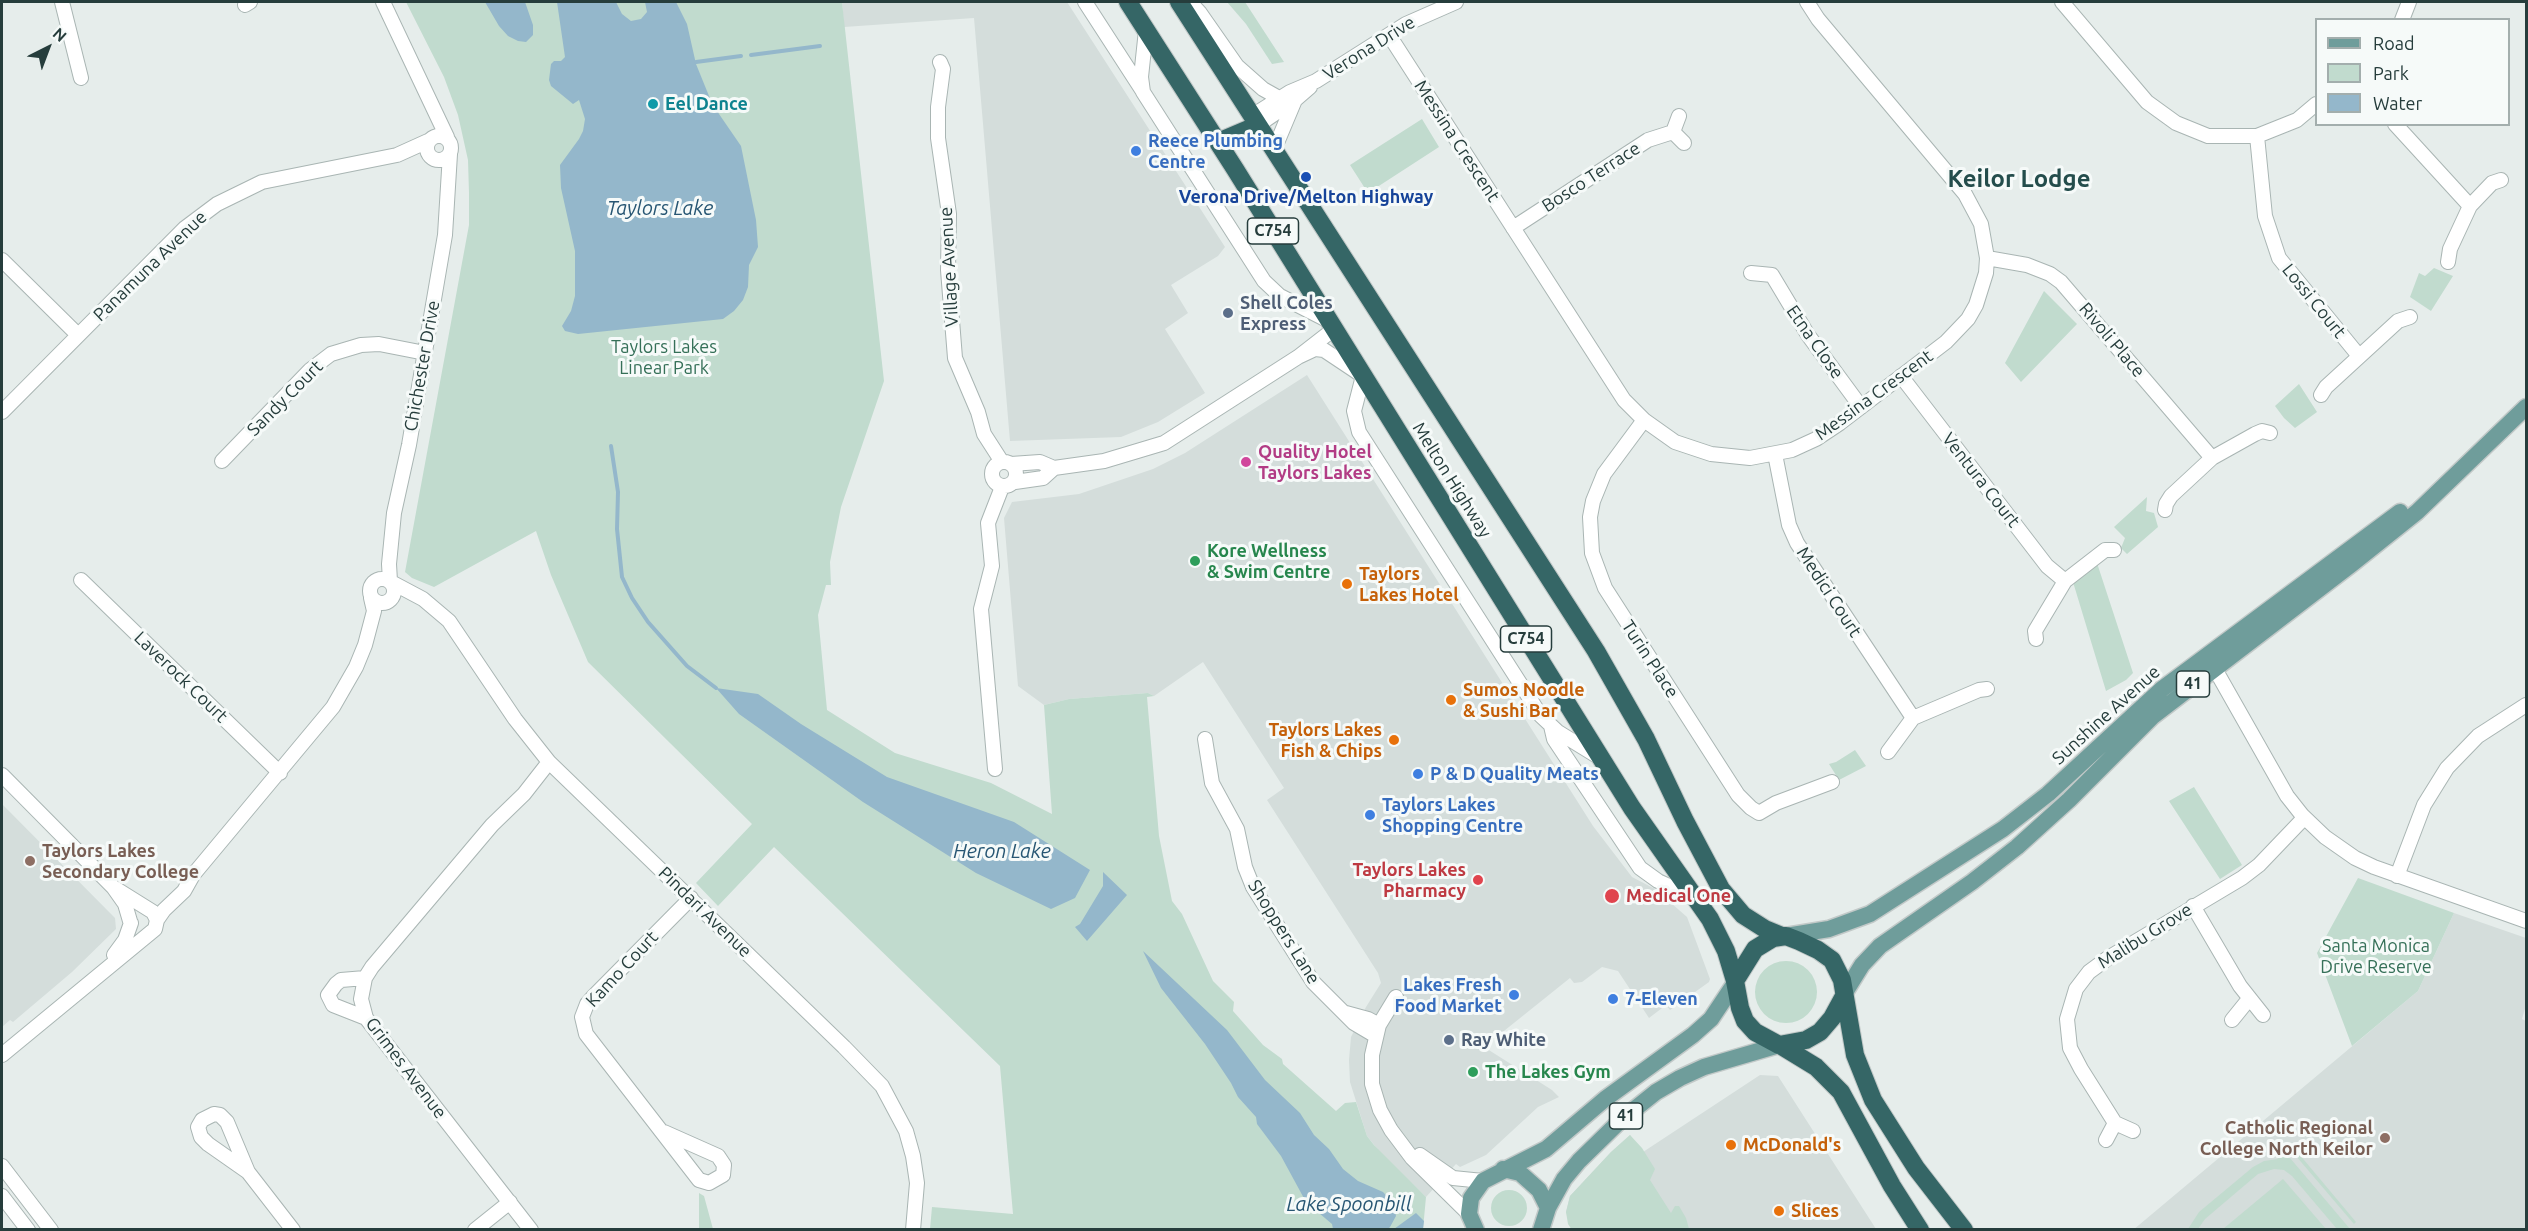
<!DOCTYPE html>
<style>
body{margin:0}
#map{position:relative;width:2528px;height:1231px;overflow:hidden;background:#e6edeb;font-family:Ubuntu,sans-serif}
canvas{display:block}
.frame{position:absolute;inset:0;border:3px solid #263d3c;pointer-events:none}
.legend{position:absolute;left:2315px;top:18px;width:195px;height:108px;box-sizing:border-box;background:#f6faf9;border:2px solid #a3aead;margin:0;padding:8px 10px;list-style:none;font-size:18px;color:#263d3c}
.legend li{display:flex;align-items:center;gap:12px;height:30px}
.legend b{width:30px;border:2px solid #a3aead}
.north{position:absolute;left:18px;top:18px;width:60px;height:60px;-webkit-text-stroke:4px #f6faf9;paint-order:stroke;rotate:42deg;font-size:16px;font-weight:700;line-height:24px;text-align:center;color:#263d3c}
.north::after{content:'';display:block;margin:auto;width:21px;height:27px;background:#263d3c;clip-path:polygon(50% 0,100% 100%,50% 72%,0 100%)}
</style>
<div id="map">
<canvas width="2528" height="1231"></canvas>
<div class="frame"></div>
<ul class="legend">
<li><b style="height:8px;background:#6f9d9b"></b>Road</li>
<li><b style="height:16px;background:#c1dbce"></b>Park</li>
<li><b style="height:16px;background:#94b7cb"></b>Water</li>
</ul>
<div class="north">N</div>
</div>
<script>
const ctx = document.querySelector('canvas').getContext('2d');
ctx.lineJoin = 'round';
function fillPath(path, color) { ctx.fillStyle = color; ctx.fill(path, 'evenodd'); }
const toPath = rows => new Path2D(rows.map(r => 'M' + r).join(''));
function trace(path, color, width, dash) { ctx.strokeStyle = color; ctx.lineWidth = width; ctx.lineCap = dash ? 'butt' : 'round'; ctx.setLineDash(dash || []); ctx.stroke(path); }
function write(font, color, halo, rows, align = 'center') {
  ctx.font = font + ' Ubuntu,sans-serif'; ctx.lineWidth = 6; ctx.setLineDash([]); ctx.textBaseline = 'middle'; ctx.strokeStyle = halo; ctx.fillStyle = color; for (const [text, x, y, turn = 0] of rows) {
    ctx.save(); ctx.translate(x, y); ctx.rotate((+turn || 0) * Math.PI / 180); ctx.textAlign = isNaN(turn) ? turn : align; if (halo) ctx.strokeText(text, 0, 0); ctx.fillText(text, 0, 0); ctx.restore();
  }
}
fillPath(toPath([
 [842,2,1067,2,1225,247,1218,256,1171,285,1188,313,1165,329,1205,393,1158,422,1121,437,1010,441,974,18,844,27],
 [1307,375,1593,826,1632,877,1655,889,1687,917,1710,979,1709,982,1670,1010,1666,1005,1649,1018,1618,971,1602,967,1582,982,1574,983,1570,978,1484,1047,1552,1090,1559,1097,1538,1107,1486,1155,1460,1167,1456,1164,1426,1197,1383,1156,1367,1136,1350,1082,1349,1060,1351,1037,1366,1007,1381,983,1378,973,1267,800,1284,788,1203,662,1154,696,1148,693,1069,699,1044,705,1018,686,1004,518,1012,502,1079,494,1153,469,1185,453],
 [2,804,115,918,116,929,72,972,13,1022,10,1020,2,1027],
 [2454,913,2526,938,2526,1005,2522,1019,2526,1021,2526,1229,2133,1230,2418,991],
 [1760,1075,1778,1076,1876,1229,1572,1230,1566,1212,1570,1196,1611,1152,1630,1135,1643,1152]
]), '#d4dddb');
fillPath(toPath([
 [406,2,842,2,884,381,841,507,830,562,831,585,826,585,818,615,827,710,895,753,991,783,1052,814,1044,705,1069,699,1148,693,1154,696,1147,697,1159,836,1172,901,1182,914,1213,981,1234,1002,1233,1011,1263,1045,1282,1059,1283,1064,1336,1111,1345,1103,1356,1102,1367,1136,1374,1145,1426,1197,1423,1229,930,1229,932,1207,1013,1214,1000,1066,774,847,718,906,696,883,752,824,588,662,551,575,536,531,434,587,412,578,405,572,469,225,469,193,468,160,458,115,444,77],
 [1227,2,1245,2,1284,62,1272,64,1246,24],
 [1422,119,1439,147,1368,193,1350,165],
 [2434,268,2453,276,2431,311,2410,297,2419,273,2425,276],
 [2044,291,2077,324,2021,382,2005,363],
 [2299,384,2317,412,2295,428,2284,418,2275,406],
 [2147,497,2146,511,2154,513,2158,527,2127,554,2121,548,2125,538,2114,527],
 [2097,563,2133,673,2126,680,2106,691,2073,582],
 [1855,750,1866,766,1839,780,1829,764,1836,762],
 [2194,787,2242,865,2220,879,2169,801],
 [2358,878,2454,913,2418,991,2352,1046,2317,953],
 '1755 992a31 31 0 1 1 62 0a31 31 0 1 1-62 0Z',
 [1630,1135,1642,1148,1655,1169,1650,1180,1671,1213,1675,1206,1679,1206,1686,1218,1689,1229,1572,1230,1568,1224,1566,1212,1570,1196,1611,1152],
 [2279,1145,2350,1229,2337,1229,2292,1176,2284,1170,2274,1169,2258,1174,2205,1219,2198,1229,2188,1229,2199,1212,2253,1167,2264,1161,2278,1159,2271,1151],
 [2299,1154,2356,1222,2354,1224,2296,1156],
 [2283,1179,2326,1229,2223,1229],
 '1491 1208a18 18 0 1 1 36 0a18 18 0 1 1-36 0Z',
 [699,1193,704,1196,713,1229,699,1229]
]), '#c1dbce');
fillPath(toPath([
 [485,2,525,2,533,25,533,35,526,42,518,41,508,36,499,26],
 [557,2,616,2,622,14,631,21,641,19,647,12,645,2,676,2,687,24,696,64,709,96,719,114,741,146,756,220,758,247,749,265,748,287,743,300,734,311,723,319,578,334,565,331,562,326,571,311,575,296,575,251,561,188,560,165,579,139,583,131,585,119,579,100,573,104,551,86,549,80,551,64,554,61,561,61,565,57],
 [716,688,758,694,801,724,887,777,1014,822,1090,870,1075,898,1051,909,976,873,863,802,739,714],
 [1103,872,1127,895,1087,941,1075,927,1080,924,1103,886],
 [1143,951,1227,1030,1265,1080,1300,1113,1314,1135,1329,1149,1343,1169,1358,1181,1383,1192,1393,1203,1396,1216,1390,1227,1387,1230,1333,1229,1332,1224,1306,1202,1281,1156,1257,1124,1256,1117,1238,1097,1231,1083,1205,1044,1161,988],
 [1416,1213,1424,1221,1423,1229,1394,1229]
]), '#94b7cb');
trace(toPath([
 [751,55,820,46],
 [696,62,741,56],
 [611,446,618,492,617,529,622,577,632,598,648,622,687,666,716,688]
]), '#94b7cb', 4);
const minor = toPath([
 [62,2,81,78],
 [383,2,447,137],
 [1085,2,1142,90],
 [1190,2,1200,13,1237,66,1263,89,1279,98],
 [2062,2,2147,102,2176,123,2208,136,2257,136,2297,120,2316,104],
 [245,5,250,2],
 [2402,20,2409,2],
 [1146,30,1141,77,1143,92,1264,281,1280,296,1329,321],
 [1389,35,1624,400,1644,420,1675,442,1711,454,1750,458,1792,450,1816,439,1840,423,1946,342,1968,319,1976,305,1986,273,1987,258,1981,224,1965,194,1818,19,1807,2],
 [940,62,943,69,938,107,938,138,949,214,948,270,955,358,978,412,984,434,1002,462],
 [1252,116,1290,92,1316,81,1406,24,1456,2],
 [1679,116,1673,132,1684,143],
 [2395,124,2470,206],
 [1258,125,1295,100,1310,87],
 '427 148a12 12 0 1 1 24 0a12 12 0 1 1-24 0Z',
 [2257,136,2265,216,2279,258,2359,356],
 [1274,150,1295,100],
 [1513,228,1648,140,1673,132],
 [1987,258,2027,265,2050,274,2061,282,2212,458],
 [2,260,78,335],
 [2448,262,2450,249,2470,206,2492,183,2501,180],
 [1751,273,1772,275],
 [1772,275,1808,335,1861,407],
 [1298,357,1315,349,1324,350,1363,376,1354,411,1359,432,1541,716,1558,732,1597,756],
 [1901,376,2047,566,2065,581],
 [2321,395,2326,387,2398,321,2410,317],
 [2,412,185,228,217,204,262,182,397,155,428,141],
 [1644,420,1604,474,1593,501,1590,517,1592,553,1605,588,1738,795,1751,808,1759,813,1776,803,1832,782],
 [1775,454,1789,525,1797,543,1913,718],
 [222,461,310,370,331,354,361,345,379,344,425,353],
 '992 474a12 12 0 1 1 24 0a12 12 0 1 1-24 0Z',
 [1011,464,1040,462,1054,468,1104,461,1164,443,1298,357,1334,329],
 [1015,482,1043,478,1054,468],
 [2165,510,2166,504,2171,496,2212,458,2255,434,2262,431,2270,433],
 '370 591a12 12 0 1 1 24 0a12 12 0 1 1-24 0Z',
 [81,580,280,773],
 [390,581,389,564,394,513,409,445,445,235,450,154],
 [391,582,423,599,449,621,515,719,549,762,844,1047,882,1086,906,1131,913,1156,917,1183,913,1230],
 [2036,639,2035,631,2065,581,2105,550,2114,550],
 [2211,662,2287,796,2302,815,2325,837,2355,858,2374,867,2526,921],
 [1551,726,1554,739,1640,868,1658,881,1695,898],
 [1205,739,1212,783,1237,829,1245,867,1253,887,1313,982,1354,1023,1376,1036],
 [1888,752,1913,718,1979,690,1987,689],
 [995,769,981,609,992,566,988,523,1002,487],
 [2,775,113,887,125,904,130,921],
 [2397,876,2424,805,2447,768,2478,736,2526,705],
 [2193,906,2240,986,2263,1015],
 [157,920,164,910,184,891,193,875,333,707,356,667,365,645,374,611,371,598],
 [114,955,125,940,131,923],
 [365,978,341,980,336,984,328,995,333,1005,366,1018],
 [1396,997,1379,1025,1372,1055,1372,1084,1380,1110,1391,1130,1412,1158,1469,1214],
 [1346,1013,1368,1019,1379,1025],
 [2232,1020,2249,999],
 [2,1055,155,929,157,920,153,912,113,887],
 [2133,1131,2115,1123,2081,1069,2070,1048,2067,1019,2076,989,2089,972,2108,958,2242,878,2259,865,2304,818],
 [664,1132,718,1156,724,1165,723,1175,709,1183,699,1180,586,1034,582,1017,587,1004,593,997,691,898],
 [2106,1140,2115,1123],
 [1420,1155,1453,1178,1483,1181],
 [2,1166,51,1230],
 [248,1172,208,1144,201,1137,198,1127,202,1120,214,1114,220,1115,227,1122,248,1172,293,1230],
 [2,1196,28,1230],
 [475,1230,510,1202],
 [531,1230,366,1018,361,999,365,978,372,967,492,825,524,794,549,762]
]);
const major = toPath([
 [1786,936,1829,929,1870,914,2003,829,2048,794,2162,689,2400,512],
 [1844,994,1862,965,1880,946,1972,882,2017,847,2069,800,2152,717,2352,564,2417,512,2526,407],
 [1503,1169,1520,1173,1539,1190,1548,1208,1541,1230],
 [1548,1208,1564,1179,1579,1161,1621,1120,1656,1092,1680,1078,1704,1067,1779,1045],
 [1476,1230,1469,1214,1471,1198,1483,1181,1546,1149,1605,1099,1693,1035,1711,1019,1735,983]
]);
const highway = toPath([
 [1128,2,1235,169,1632,808,1710,919,1726,951,1735,981],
 [1179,2,1596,651,1646,739,1685,821,1721,889,1743,915,1765,929,1782,936],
 [1218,142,1258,125],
 [1844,996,1832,1018,1820,1032,1806,1040,1779,1045,1755,1032,1745,1021,1740,1008,1735,981,1755,949,1773,938,1786,936,1799,941,1818,950,1832,960,1842,980,1855,1055,1873,1100,1916,1168,1964,1230],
 [1780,1045,1816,1067,1841,1092,1892,1186,1920,1230]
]);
trace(minor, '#a9b5b3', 16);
trace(major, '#c2c9c8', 19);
trace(highway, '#c2c9c8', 20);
trace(minor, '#fff', 14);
trace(major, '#6f9d9b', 16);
trace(highway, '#356666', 18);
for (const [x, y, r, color] of [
 [653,104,6,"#0f9aa8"],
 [1136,151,6,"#3f7fe0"],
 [1306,177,6,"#1a4fb4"],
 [1228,313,6,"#5c6f8a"],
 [1246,462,6,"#d1479c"],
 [1195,561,6,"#2e9e5b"],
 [1347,584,6,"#e8710a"],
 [1451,700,6,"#e8710a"],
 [1394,740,6,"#e8710a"],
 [1418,774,6,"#3f7fe0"],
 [1370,815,6,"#3f7fe0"],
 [30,861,6,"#8d6e63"],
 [1478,880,6,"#e0444e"],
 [1612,896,8,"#e0444e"],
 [1514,995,6,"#3f7fe0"],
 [1613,999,6,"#3f7fe0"],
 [1449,1040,6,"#5c6f8a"],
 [1473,1072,6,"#2e9e5b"],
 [2385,1138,6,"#8d6e63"],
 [1731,1145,6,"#e8710a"],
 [1779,1211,6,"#e8710a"]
]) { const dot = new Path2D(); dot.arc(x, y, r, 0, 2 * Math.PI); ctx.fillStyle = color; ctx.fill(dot); trace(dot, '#f6faf9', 2); }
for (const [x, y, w] of [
 [1273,231,51],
 [1526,639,51],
 [2193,684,33],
 [1626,1116,33]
]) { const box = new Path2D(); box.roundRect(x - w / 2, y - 13, w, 26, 4.5); ctx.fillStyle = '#f6faf9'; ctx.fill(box); trace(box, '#263d3c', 1.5); }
write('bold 16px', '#263d3c', null, [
 ["C754",1273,231],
 ["C754",1526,639],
 ["41",2193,684],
 ["41",1626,1116]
]);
write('18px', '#263d3c', '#f6faf9', [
 ["Verona Drive",1369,48,-32],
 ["Messina Crescent",1457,141,57],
 ["Bosco Terrace",1591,177,-33],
 ["Panamuna Avenue",150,266,-44],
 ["Village Avenue",949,267,-93],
 ["Lossi Court",2314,301,51],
 ["Rivoli Place",2112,340,50],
 ["Etna Close",1815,342,55],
 ["Chichester Drive",422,366,-80],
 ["Messina Crescent",1874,395,-36],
 ["Sandy Court",285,398,-45],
 ["Melton Highway",1452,480,58],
 ["Ventura Court",1981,480,52],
 ["Medici Court",1829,592,57],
 ["Turin Place",1650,659,57],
 ["Laverock Court",181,677,44],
 ["Sunshine Avenue",2106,715,-42],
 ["Pindari Avenue",705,912,44],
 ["Shoppers Lane",1284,932,58],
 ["Malibu Grove",2145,936,-32],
 ["Kamo Court",622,969,-47],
 ["Grimes Avenue",406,1068,53]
]);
write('bold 18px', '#0d838f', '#f6faf9', [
 ["Eel Dance",665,104]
], 'left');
write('bold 18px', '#366cbe', '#f6faf9', [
 ["Reece Plumbing",1148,141],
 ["Centre",1148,162],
 ["P & D Quality Meats",1430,774],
 ["Taylors Lakes",1382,805],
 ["Shopping Centre",1382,826],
 ["Lakes Fresh",1502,985,"right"],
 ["Food Market",1502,1006,"right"],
 ["7-Eleven",1625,999]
], 'left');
write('bold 18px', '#164399', '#f6faf9', [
 ["Verona Drive/Melton Highway",1306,197]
]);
write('bold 18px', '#4e5e75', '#f6faf9', [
 ["Shell Coles",1240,303],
 ["Express",1240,324],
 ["Ray White",1461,1040]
], 'left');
write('18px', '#357058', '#f6faf9', [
 ["Taylors Lakes",664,347],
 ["Linear Park",664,368],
 ["Santa Monica",2376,946],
 ["Drive Reserve",2376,967]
]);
write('bold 18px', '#b23c85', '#f6faf9', [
 ["Quality Hotel",1258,452],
 ["Taylors Lakes",1258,473]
], 'left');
write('bold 18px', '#27864d', '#f6faf9', [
 ["Kore Wellness",1207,551],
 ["& Swim Centre",1207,572],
 ["The Lakes Gym",1485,1072]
], 'left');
write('bold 18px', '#c56008', '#f6faf9', [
 ["Taylors",1359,574],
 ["Lakes Hotel",1359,595],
 ["Sumos Noodle",1463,690],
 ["& Sushi Bar",1463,711],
 ["Taylors Lakes",1382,730,"right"],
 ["Fish & Chips",1382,751,"right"],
 ["McDonald's",1743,1145],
 ["Slices",1791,1211]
], 'left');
write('bold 18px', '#785e54', '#f6faf9', [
 ["Taylors Lakes",42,851],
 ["Secondary College",42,872],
 ["Catholic Regional",2373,1128,"right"],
 ["College North Keilor",2373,1149,"right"]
], 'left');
write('bold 18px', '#be3a42', '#f6faf9', [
 ["Taylors Lakes",1466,870],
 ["Pharmacy",1466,891],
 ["Medical One",1626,896,"left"]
], 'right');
write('italic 20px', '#275673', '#f6faf9', [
 ["Taylors Lake",660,208],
 ["Heron Lake",1002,851],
 ["Lake Spoonbill",1349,1204]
]);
write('bold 24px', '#244d4c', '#f6faf9', [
 ["Keilor Lodge",2019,179]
]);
</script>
